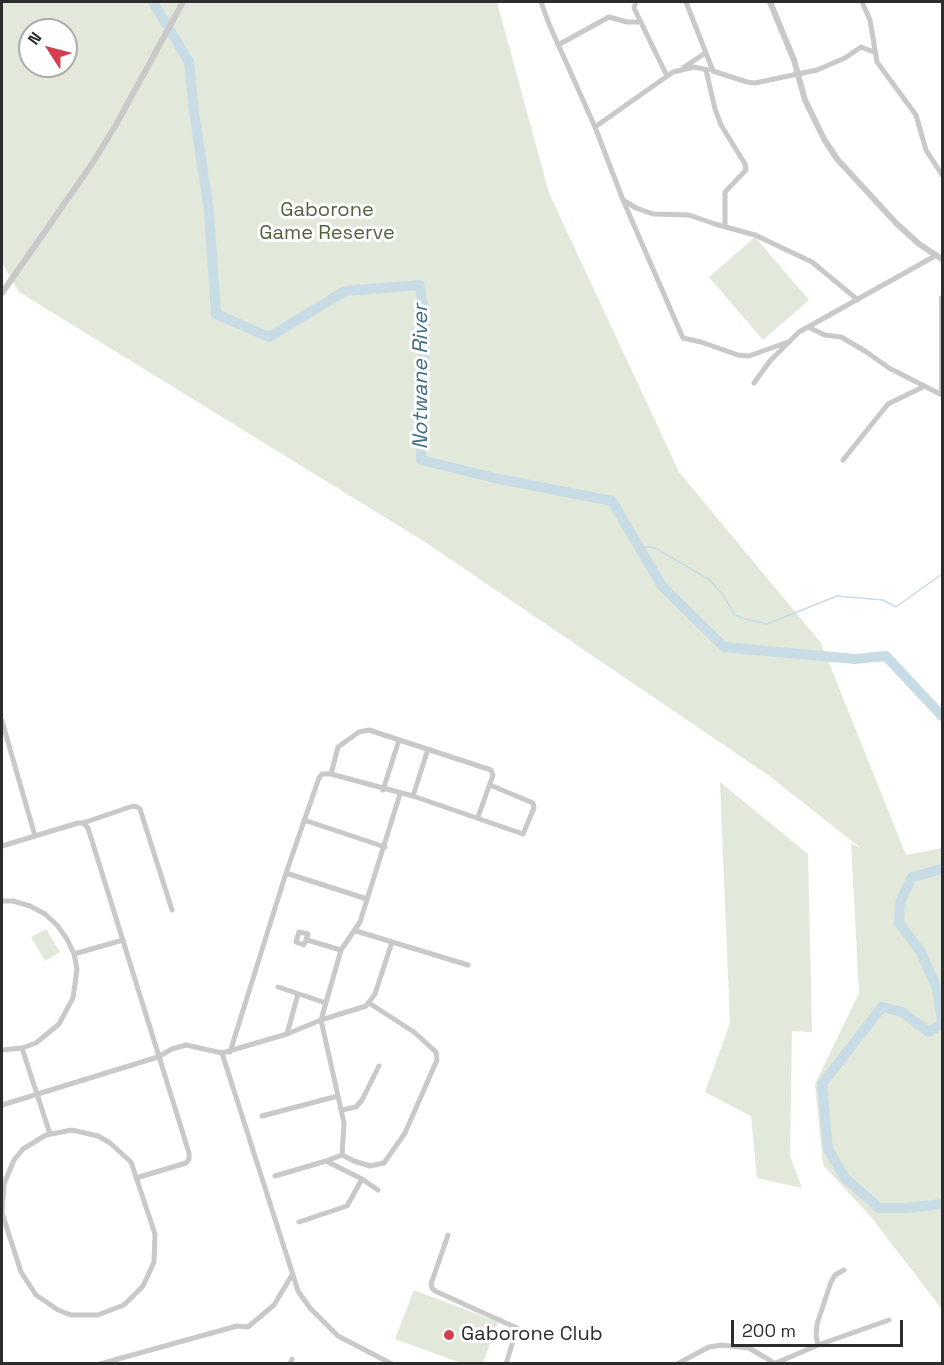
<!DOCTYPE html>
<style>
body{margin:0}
#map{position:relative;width:944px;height:1365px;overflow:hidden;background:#fff;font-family:"Space Grotesk",sans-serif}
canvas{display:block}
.frame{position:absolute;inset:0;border:3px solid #2c2c2c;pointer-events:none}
.north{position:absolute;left:18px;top:18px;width:60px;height:60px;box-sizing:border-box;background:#fff;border:2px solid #ababab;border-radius:50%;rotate:306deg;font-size:16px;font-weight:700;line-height:24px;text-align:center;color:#2c2c2c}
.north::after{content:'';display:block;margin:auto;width:21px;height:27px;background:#d23f4e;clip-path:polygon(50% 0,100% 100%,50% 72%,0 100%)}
.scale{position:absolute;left:731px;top:1320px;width:172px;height:27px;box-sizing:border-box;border:3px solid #2c2c2c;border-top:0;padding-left:8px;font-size:18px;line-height:21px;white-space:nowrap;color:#2c2c2c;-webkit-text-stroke:4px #fff;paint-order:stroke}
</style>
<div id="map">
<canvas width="944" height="1365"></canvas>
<div class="frame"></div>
<div class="north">N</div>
<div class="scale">200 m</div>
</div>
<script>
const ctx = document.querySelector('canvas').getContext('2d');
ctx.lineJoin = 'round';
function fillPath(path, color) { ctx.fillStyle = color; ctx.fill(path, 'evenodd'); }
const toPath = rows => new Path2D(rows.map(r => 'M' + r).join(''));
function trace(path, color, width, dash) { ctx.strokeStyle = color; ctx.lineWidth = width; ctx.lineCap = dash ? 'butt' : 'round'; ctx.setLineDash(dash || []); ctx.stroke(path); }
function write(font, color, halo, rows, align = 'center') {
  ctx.font = font + ' "Space Grotesk",sans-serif'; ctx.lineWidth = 6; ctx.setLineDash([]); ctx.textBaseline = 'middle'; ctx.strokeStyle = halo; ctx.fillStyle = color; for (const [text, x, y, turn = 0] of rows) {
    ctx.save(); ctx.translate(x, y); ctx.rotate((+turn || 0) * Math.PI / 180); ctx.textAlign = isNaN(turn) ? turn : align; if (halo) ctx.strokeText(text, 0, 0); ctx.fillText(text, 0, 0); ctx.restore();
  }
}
fillPath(toPath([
 [2,2,497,2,549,193,679,472,821,643,906,855,942,848,942,1319,941,1308,871,1217,823,1165,815,1084,859,993,851,843,862,849,768,775,425,542,19,292,2,263],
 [30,30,66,30,66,66,30,66],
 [755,237,809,300,763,340,709,277],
 [720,782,808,854,812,1032,792,1031,790,1156,802,1188,757,1178,751,1116,705,1092,730,1023],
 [46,929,60,952,45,961,31,937],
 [414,1290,498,1322,483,1363,461,1363,395,1339]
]), '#e2e8da');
trace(toPath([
 [639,546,655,548,710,580,723,595,735,615,746,619,767,624,837,596,883,600,896,607,942,574]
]), '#c8dce6', 1.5);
trace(toPath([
 [153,2,189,62,194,112,209,211,216,314,269,337,345,291,420,285,425,326,421,460,499,479,612,501,662,586,724,647,855,659,886,656,942,716],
 [942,869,912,877,900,902,899,923,921,952,937,989,942,1019],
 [942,1023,929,1032,902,1012,882,1007,822,1084,828,1149,845,1178,879,1208,906,1208,942,1204]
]), '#c8dce6', 10);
trace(toPath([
 [541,2,549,24,595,127,623,200,636,208,653,214,689,215,715,224,755,235,812,262,858,300],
 [636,2,634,8,667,76],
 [686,2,713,71,747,82,755,83,817,70,845,58,861,47,874,52],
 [862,2,870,20,877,62,916,115,926,150,942,175],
 [558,45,609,17,627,22,641,22],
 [683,68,705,53],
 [706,70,715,109,721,125,745,164,746,170,725,192,725,227],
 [595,127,673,72,694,67,708,70],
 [623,200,683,338,701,342,738,355,749,356,788,342],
 [808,327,825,335,841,337,865,351,889,368,942,395],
 [754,383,770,361,799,332,935,256],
 [843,460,888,404,925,386],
 [2,721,35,836],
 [331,774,338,747,359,732,369,730,491,770,493,775,478,817],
 [383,790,399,740],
 [413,796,428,749],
 [304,820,385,847],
 [83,823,88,828,189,1153,189,1159,186,1163,136,1178],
 [2,846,78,823,83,823,133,806,137,807,140,809,172,910],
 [286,873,367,899],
 [2,901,13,901,30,906,45,914,57,925,67,939,74,954,77,969,73,998,59,1024,36,1043,22,1048,2,1050],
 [356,931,468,965],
 [299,932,308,934,304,945,296,942,299,932],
 [307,940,341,950],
 [74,954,123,940],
 [278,987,326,1003],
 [287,1034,298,994],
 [22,1048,50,1134],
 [230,1052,286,873,319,778,322,774,331,774,413,796,523,834,534,808,533,803,490,785],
 [222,1053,298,1291,310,1308,338,1336,392,1364],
 [2,1105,158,1057,172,1049,186,1045,222,1053,287,1034,321,1020,366,1006,375,994,392,942],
 [342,1110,356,1107,362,1100,379,1066],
 [262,1116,338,1096],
 [72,1130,98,1136,110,1143,131,1162,155,1234,154,1262,143,1286,124,1305,98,1315,71,1315,58,1310,36,1295,21,1272,2,1213,4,1184,14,1160,23,1149,46,1135,72,1130],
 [342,1155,354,1161,370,1166,384,1163,405,1133,437,1060,436,1052,414,1032,369,1003],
 [326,1161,342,1155,344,1123,321,1020,341,950,360,922,400,794],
 [275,1176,326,1161,362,1179,378,1190],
 [299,1222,347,1206,362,1179],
 [448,1235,431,1284,432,1288,435,1291,517,1328,506,1364],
 [818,1345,816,1336,817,1324,831,1282,835,1275,844,1270],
 [776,1363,818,1345,889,1320],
 [100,1364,237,1326,248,1327,274,1305,292,1275],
 [290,1364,292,1359],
 [677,1364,709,1347,722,1345,749,1348,776,1364]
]), '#c9c9c9', 5);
trace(toPath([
 [770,2,794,60,805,100,824,139,837,159,897,224,919,244,942,259],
 [2,293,92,164,117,123,183,2],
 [942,298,942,392]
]), '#c9c9c9', 6);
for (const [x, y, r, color] of [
 [449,1335,6,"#d23f4e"]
]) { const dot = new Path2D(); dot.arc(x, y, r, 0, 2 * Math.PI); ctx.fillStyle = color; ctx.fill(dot); trace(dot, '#fff', 2); }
write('20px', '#50623e', '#fff', [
 ["Gaborone",327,211],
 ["Game Reserve",327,234]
]);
write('20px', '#2c2c2c', '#fff', [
 ["Gaborone Club",461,1335]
], 'left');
write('italic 21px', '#436d84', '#fff', [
 ["Notwane River",421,377,-90]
]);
</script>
